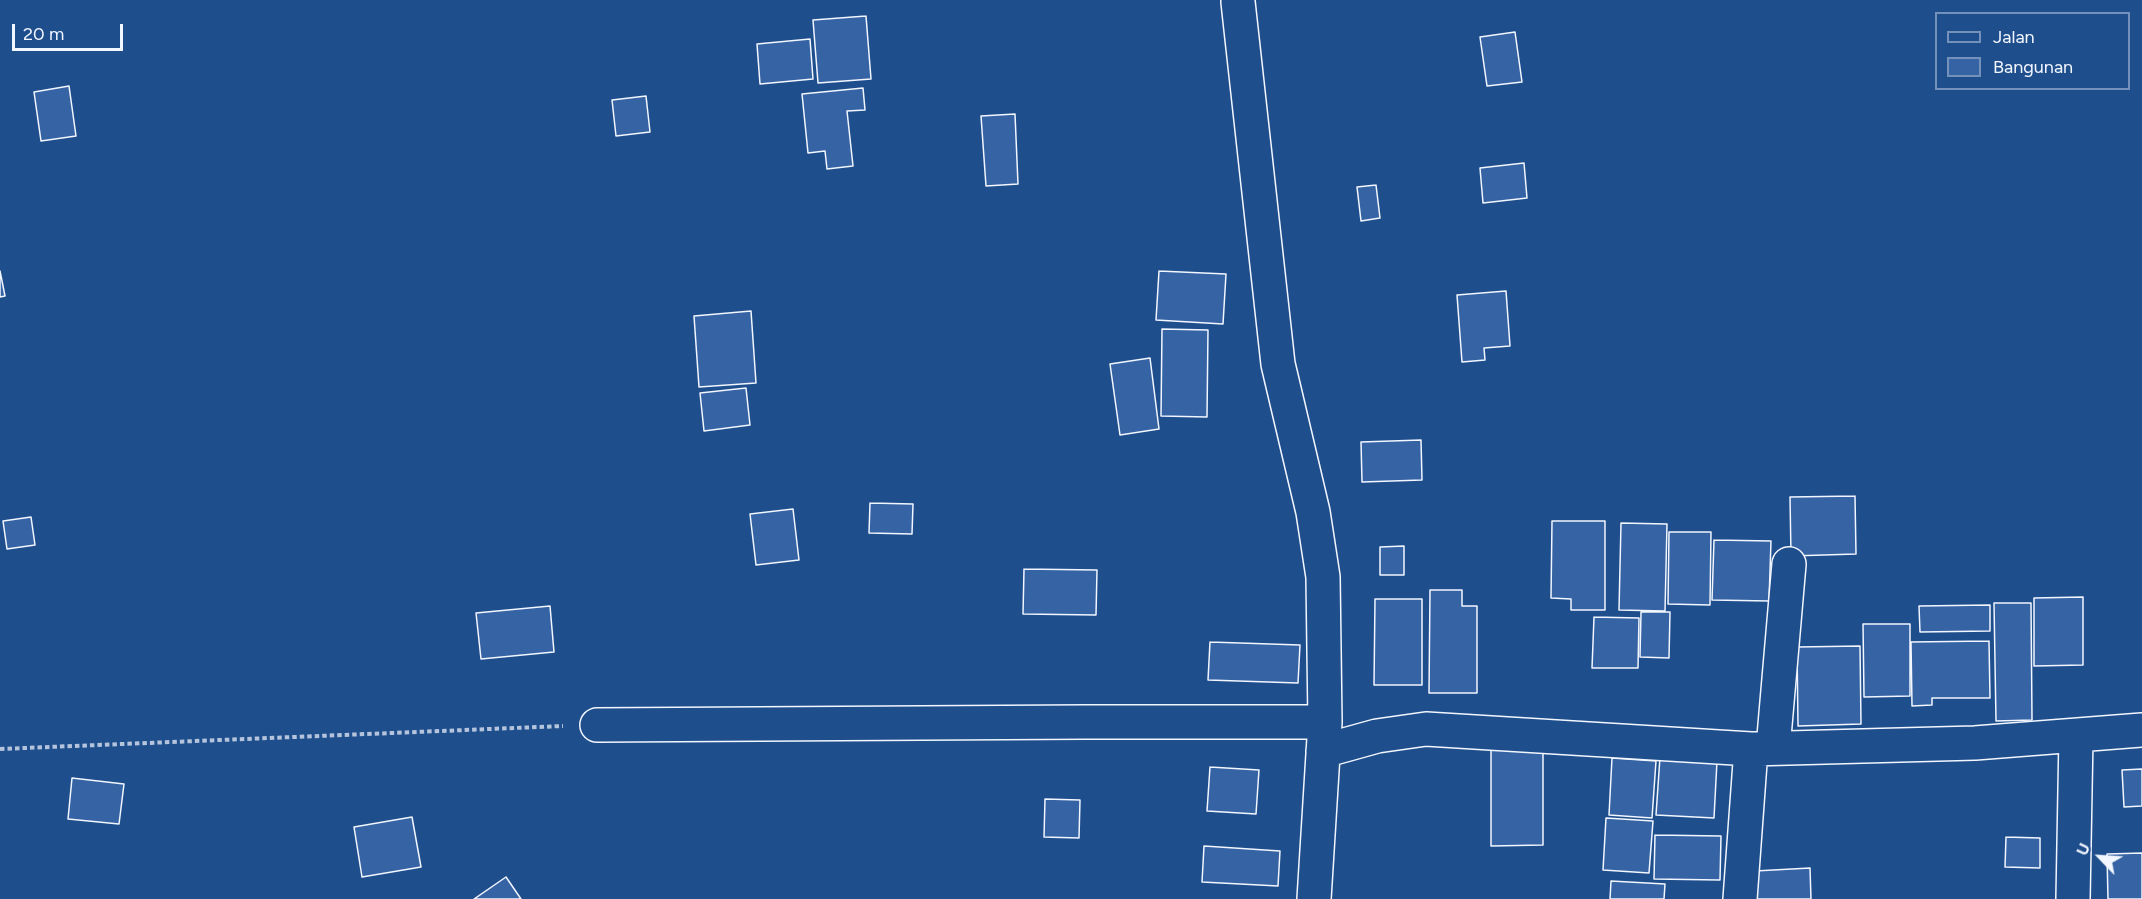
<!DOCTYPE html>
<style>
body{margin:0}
#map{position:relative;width:2142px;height:899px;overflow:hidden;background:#1f4e8c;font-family:Figtree,sans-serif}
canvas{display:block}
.legend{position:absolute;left:1935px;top:12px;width:195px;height:78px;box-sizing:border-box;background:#1f4e8c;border:2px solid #7391ba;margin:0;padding:8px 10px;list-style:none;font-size:18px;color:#f2f6ff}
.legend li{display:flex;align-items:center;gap:12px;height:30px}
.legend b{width:30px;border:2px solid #7391ba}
.north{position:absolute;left:2070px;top:827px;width:60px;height:60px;-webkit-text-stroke:4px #1f4e8c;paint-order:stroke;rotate:295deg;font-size:16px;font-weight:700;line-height:24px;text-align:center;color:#f2f6ff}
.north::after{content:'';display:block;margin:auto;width:21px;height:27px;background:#f2f6ff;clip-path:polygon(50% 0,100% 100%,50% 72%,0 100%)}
.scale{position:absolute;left:12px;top:24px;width:111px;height:27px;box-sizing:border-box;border:3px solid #f2f6ff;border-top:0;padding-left:8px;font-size:18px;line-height:21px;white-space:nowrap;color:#f2f6ff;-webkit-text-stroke:4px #1f4e8c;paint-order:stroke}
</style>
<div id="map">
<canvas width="2142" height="899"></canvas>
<ul class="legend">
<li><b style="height:8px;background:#1f4e8c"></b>Jalan</li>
<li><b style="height:16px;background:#3563a3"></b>Bangunan</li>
</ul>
<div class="north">U</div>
<div class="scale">20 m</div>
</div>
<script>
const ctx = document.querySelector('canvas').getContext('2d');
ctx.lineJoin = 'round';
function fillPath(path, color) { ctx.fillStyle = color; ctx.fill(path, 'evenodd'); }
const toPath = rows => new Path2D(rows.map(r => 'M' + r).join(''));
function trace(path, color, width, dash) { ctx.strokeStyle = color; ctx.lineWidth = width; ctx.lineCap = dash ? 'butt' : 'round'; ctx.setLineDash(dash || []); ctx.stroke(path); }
const building = toPath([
 [866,16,871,79,818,83,813,20,866,16],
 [1515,32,1522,82,1487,86,1480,37,1515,32],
 [810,39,813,79,760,84,757,44,810,39],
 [69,86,76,136,41,141,34,92,69,86],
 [863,88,865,110,847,111,853,166,827,169,825,151,808,153,802,94,863,88],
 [646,96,650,132,616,136,612,100,646,96],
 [1015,114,1018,184,986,186,981,116,1015,114],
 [1524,163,1527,198,1483,203,1480,168,1524,163],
 [1376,185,1380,218,1361,221,1357,187,1376,185],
 [0,271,5,296,0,297,0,271],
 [1159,271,1226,274,1223,324,1156,320,1159,271],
 [1506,291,1510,346,1484,348,1485,360,1462,362,1457,295,1506,291],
 [751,311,756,383,699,387,694,316,751,311],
 [1162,329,1208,330,1207,417,1161,416,1162,329],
 [1150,358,1159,429,1120,435,1110,364,1150,358],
 [746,388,750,425,704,431,700,393,746,388],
 [1421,440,1422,480,1362,482,1361,442,1421,440],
 [1855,496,1856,554,1791,556,1790,497,1855,496],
 [870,503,913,504,912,534,869,533,870,503],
 [793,509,799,560,756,565,750,514,793,509],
 [31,517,35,545,7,549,3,521,31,517],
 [1552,521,1605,521,1605,610,1571,610,1571,599,1551,598,1552,521],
 [1621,523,1667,524,1665,611,1619,610,1621,523],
 [1669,532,1711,532,1710,605,1668,604,1669,532],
 [1714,540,1771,541,1769,601,1712,600,1714,540],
 [1404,546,1404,575,1380,575,1380,547,1404,546],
 [1024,569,1097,570,1096,615,1023,614,1024,569],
 [1430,590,1462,590,1462,606,1477,606,1477,693,1429,693,1430,590],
 [2083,597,2083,665,2034,666,2034,598,2083,597],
 [1375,599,1422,599,1422,685,1374,685,1375,599],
 [1994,603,2031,603,2032,720,1996,721,1994,603],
 [1990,605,1990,631,1920,632,1919,606,1990,605],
 [550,606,554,652,481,659,476,613,550,606],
 [1641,612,1670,612,1669,658,1640,657,1641,612],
 [1594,617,1639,618,1638,668,1592,668,1594,617],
 [1863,624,1910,624,1910,696,1864,697,1863,624],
 [1989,641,1990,698,1932,698,1932,705,1912,706,1911,642,1989,641],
 [1210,642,1300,645,1298,683,1208,680,1210,642],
 [1860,646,1861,724,1798,726,1797,647,1860,646],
 [1491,750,1543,750,1543,845,1491,846,1491,750],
 [1660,757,1717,761,1714,818,1656,815,1660,757],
 [1612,758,1656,761,1652,818,1609,815,1612,758],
 [1210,767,1259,770,1256,814,1207,811,1210,767],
 [2142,769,2142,806,2124,807,2122,770,2142,769],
 [72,778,124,784,119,824,68,819,72,778],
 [1045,799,1080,800,1079,838,1044,837,1045,799],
 [412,817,421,867,362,877,354,827,412,817],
 [1606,818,1653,821,1649,873,1603,870,1606,818],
 [1655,835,1721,836,1720,880,1654,879,1655,835],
 [2006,837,2040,838,2040,868,2005,867,2006,837],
 [1204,846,1280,851,1278,886,1202,882,1204,846],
 [2142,853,2142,899,2108,899,2107,854,2142,853],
 [1810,868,1811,899,1757,899,1755,871,1810,868],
 [506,877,521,899,474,899,506,877],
 [1611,881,1665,884,1664,899,1610,899,1611,881]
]);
fillPath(building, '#3563a3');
trace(building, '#f2f6ff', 1.5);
const street = toPath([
 [1238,2,1278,364,1313,512,1323,577,1325,722,1314,899],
 [597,725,1085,722,1325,722],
 [1773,748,1789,564],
 [1323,751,1377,736,1426,729,1751,749,1975,743,2142,730],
 [1740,899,1751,749],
 [2073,899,2076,736]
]);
trace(street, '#f2f6ff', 36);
trace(toPath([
 [0,749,563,726]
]), '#b3c4dc', 4, [4.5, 3]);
trace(street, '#1f4e8c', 33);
</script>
